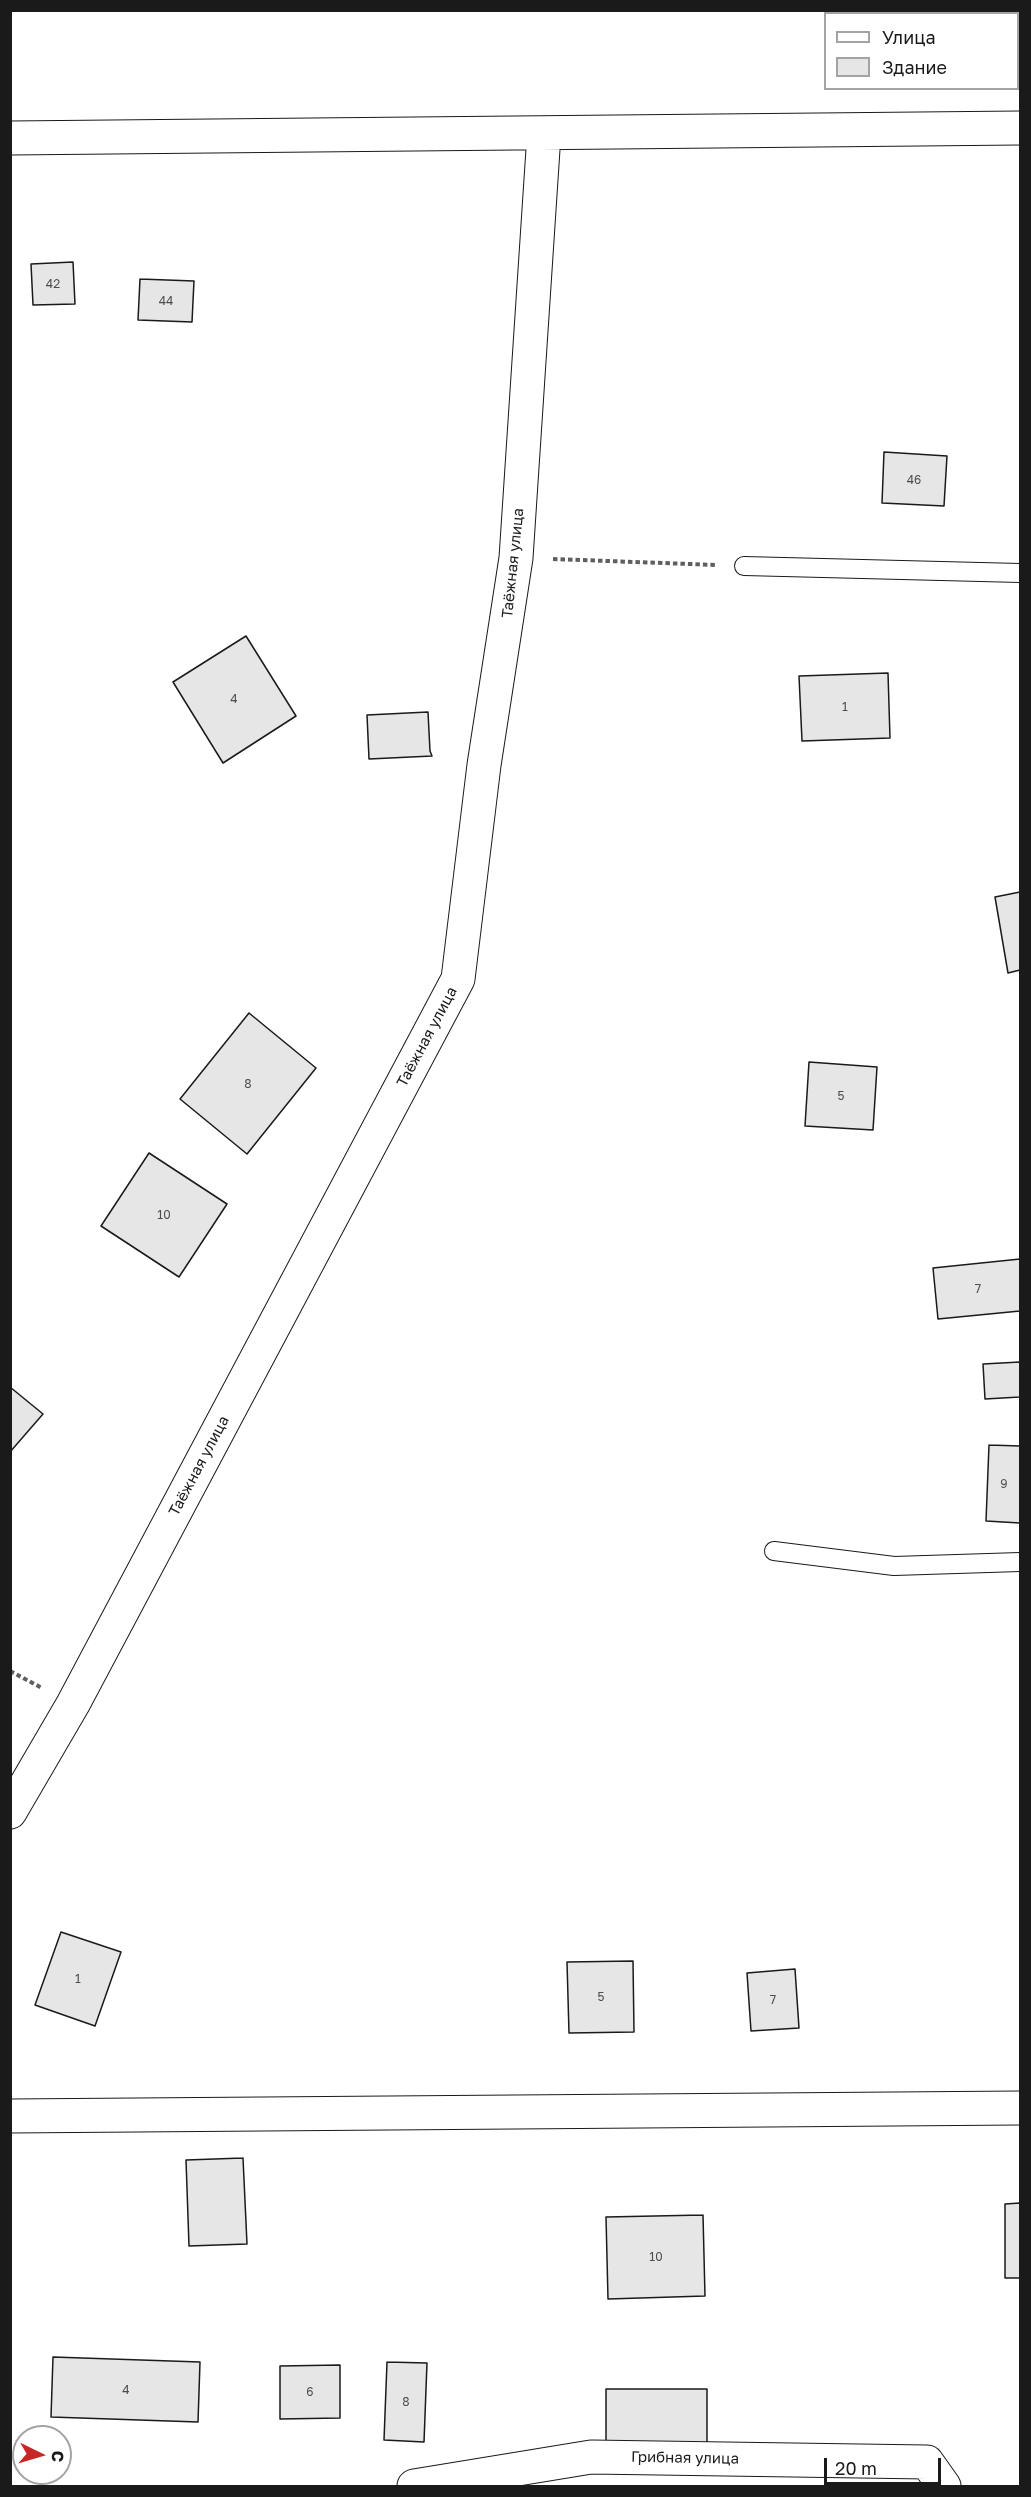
<!DOCTYPE html>
<meta charset="utf-8">
<style>
body{margin:0}
#map{position:relative;width:1031px;height:2497px;overflow:hidden;background:#fff;font-family:"Golos Text",sans-serif}
canvas{display:block}
.frame{position:absolute;inset:0;border:12px solid #1a1a1a;pointer-events:none}
.legend{position:absolute;left:824px;top:12px;width:195px;height:78px;box-sizing:border-box;background:#fff;border:2px solid #a3a3a3;margin:0;padding:8px 10px;list-style:none;font-size:18px;color:#1a1a1a}
.legend li{display:flex;align-items:center;gap:12px;height:30px}
.legend b{width:30px;border:2px solid #a3a3a3}
.north{position:absolute;left:12px;top:2425px;width:60px;height:60px;box-sizing:border-box;background:#fff;border:2px solid #a3a3a3;border-radius:50%;rotate:95deg;font-size:16px;font-weight:700;line-height:24px;text-align:center;color:#1a1a1a}
.north::after{content:'';display:block;margin:auto;width:21px;height:27px;background:#c62828;clip-path:polygon(50% 0,100% 100%,50% 72%,0 100%)}
.scale{position:absolute;left:824px;top:2458px;width:117px;height:27px;box-sizing:border-box;border:3px solid #1a1a1a;border-top:0;padding-left:8px;font-size:18px;line-height:21px;white-space:nowrap;color:#1a1a1a;-webkit-text-stroke:4px #fff;paint-order:stroke}
</style>
<div id="map">
<canvas width="1031" height="2497"></canvas>
<div class="frame"></div>
<ul class="legend">
<li><b style="height:8px;background:#fff"></b>Улица</li>
<li><b style="height:16px;background:#e6e6e6"></b>Здание</li>
</ul>
<div class="north">С</div>
<div class="scale">20 m</div>
</div>
<script>
const ctx = document.querySelector('canvas').getContext('2d');
ctx.lineJoin = 'round';
function fillPath(path, color) { ctx.fillStyle = color; ctx.fill(path, 'evenodd'); }
const toPath = rows => new Path2D(rows.map(r => 'M' + r).join(''));
function trace(path, color, width, dash) { ctx.strokeStyle = color; ctx.lineWidth = width; ctx.lineCap = dash ? 'butt' : 'round'; ctx.setLineDash(dash || []); ctx.stroke(path); }
function write(font, color, halo, rows, align = 'center') {
  ctx.font = font + ' "Golos Text",sans-serif'; ctx.lineWidth = 4.5; ctx.setLineDash([]); ctx.textBaseline = 'middle'; ctx.strokeStyle = halo; ctx.fillStyle = color; for (const [text, x, y, turn = 0] of rows) {
    ctx.save(); ctx.translate(x, y); ctx.rotate((+turn || 0) * Math.PI / 180); ctx.textAlign = isNaN(turn) ? turn : align; if (halo) ctx.strokeText(text, 0, 0); ctx.fillText(text, 0, 0); ctx.restore();
  }
}
const building = toPath([
 [73,262,75,304,33,305,31,264,73,262],
 [140,279,194,281,192,322,138,320,140,279],
 [884,452,947,456,944,506,882,503,884,452],
 [246,636,296,716,223,763,173,682,246,636],
 [888,673,890,738,802,741,799,676,888,673],
 [428,712,430,751,432,756,369,759,367,715,428,712],
 [1020,892,1020,970,1008,973,995,897,1020,892],
 [249,1013,316,1068,247,1154,180,1099,249,1013],
 [809,1062,877,1067,873,1130,805,1126,809,1062],
 [149,1153,227,1204,179,1277,101,1226,149,1153],
 [1020,1259,1020,1311,938,1319,933,1268,1020,1259],
 [1020,1362,1020,1397,985,1399,983,1364,1020,1362],
 [10,1387,43,1414,10,1452,10,1387],
 [989,1445,1020,1446,1020,1523,986,1521,989,1445],
 [61,1932,121,1952,95,2026,35,2005,61,1932],
 [633,1961,634,2032,569,2033,567,1962,633,1961],
 [795,1969,799,2028,751,2031,747,1973,795,1969],
 [243,2158,247,2244,189,2246,186,2160,243,2158],
 [1020,2203,1020,2278,1005,2278,1005,2204,1020,2203],
 [703,2215,705,2296,608,2299,606,2217,703,2215],
 [53,2357,200,2362,198,2422,51,2417,53,2357],
 [387,2362,427,2363,424,2442,384,2440,387,2362],
 [340,2365,340,2418,280,2419,280,2366,340,2365],
 [606,2389,707,2389,707,2450,606,2450,606,2389]
]);
fillPath(building, '#e6e6e6');
trace(building, '#1a1a1a', 1.5);
const service = toPath([
 [744,566,1020,573],
 [774,1551,894,1566,1020,1562]
]);
const minor = toPath([
 [10,138,1020,128],
 [10,1812,73,1704,458,979,484,765,516,558,544,134],
 [10,2116,1020,2108],
 [414,2486,591,2457,927,2462,944,2486]
]);
trace(service, '#1a1a1a', 20);
trace(minor, '#1a1a1a', 35);
trace(toPath([
 [553,559,717,565],
 [10,1671,42,1688]
]), '#5f5f5f', 4, [4.5, 3]);
trace(service, '#fff', 18);
trace(minor, '#fff', 33);
write('12px', '#4d4d4d', null, [
 ["42",53,284],
 ["44",166,301],
 ["46",914,480],
 ["4",234,699],
 ["1",845,707],
 ["8",248,1084],
 ["5",841,1096],
 ["10",164,1215],
 ["7",978,1289],
 ["9",1004,1484],
 ["1",78,1979],
 ["5",601,1997],
 ["7",773,2000],
 ["10",656,2257],
 ["4",126,2390],
 ["6",310,2392],
 ["8",406,2402]
]);
write('15px', '#1a1a1a', '#fff', [
 ["Таёжная улица",513,563,-84],
 ["Таёжная улица",427,1037,-62],
 ["Таёжная улица",199,1466,-62],
 ["Грибная улица",685,2458,1]
]);
</script>
